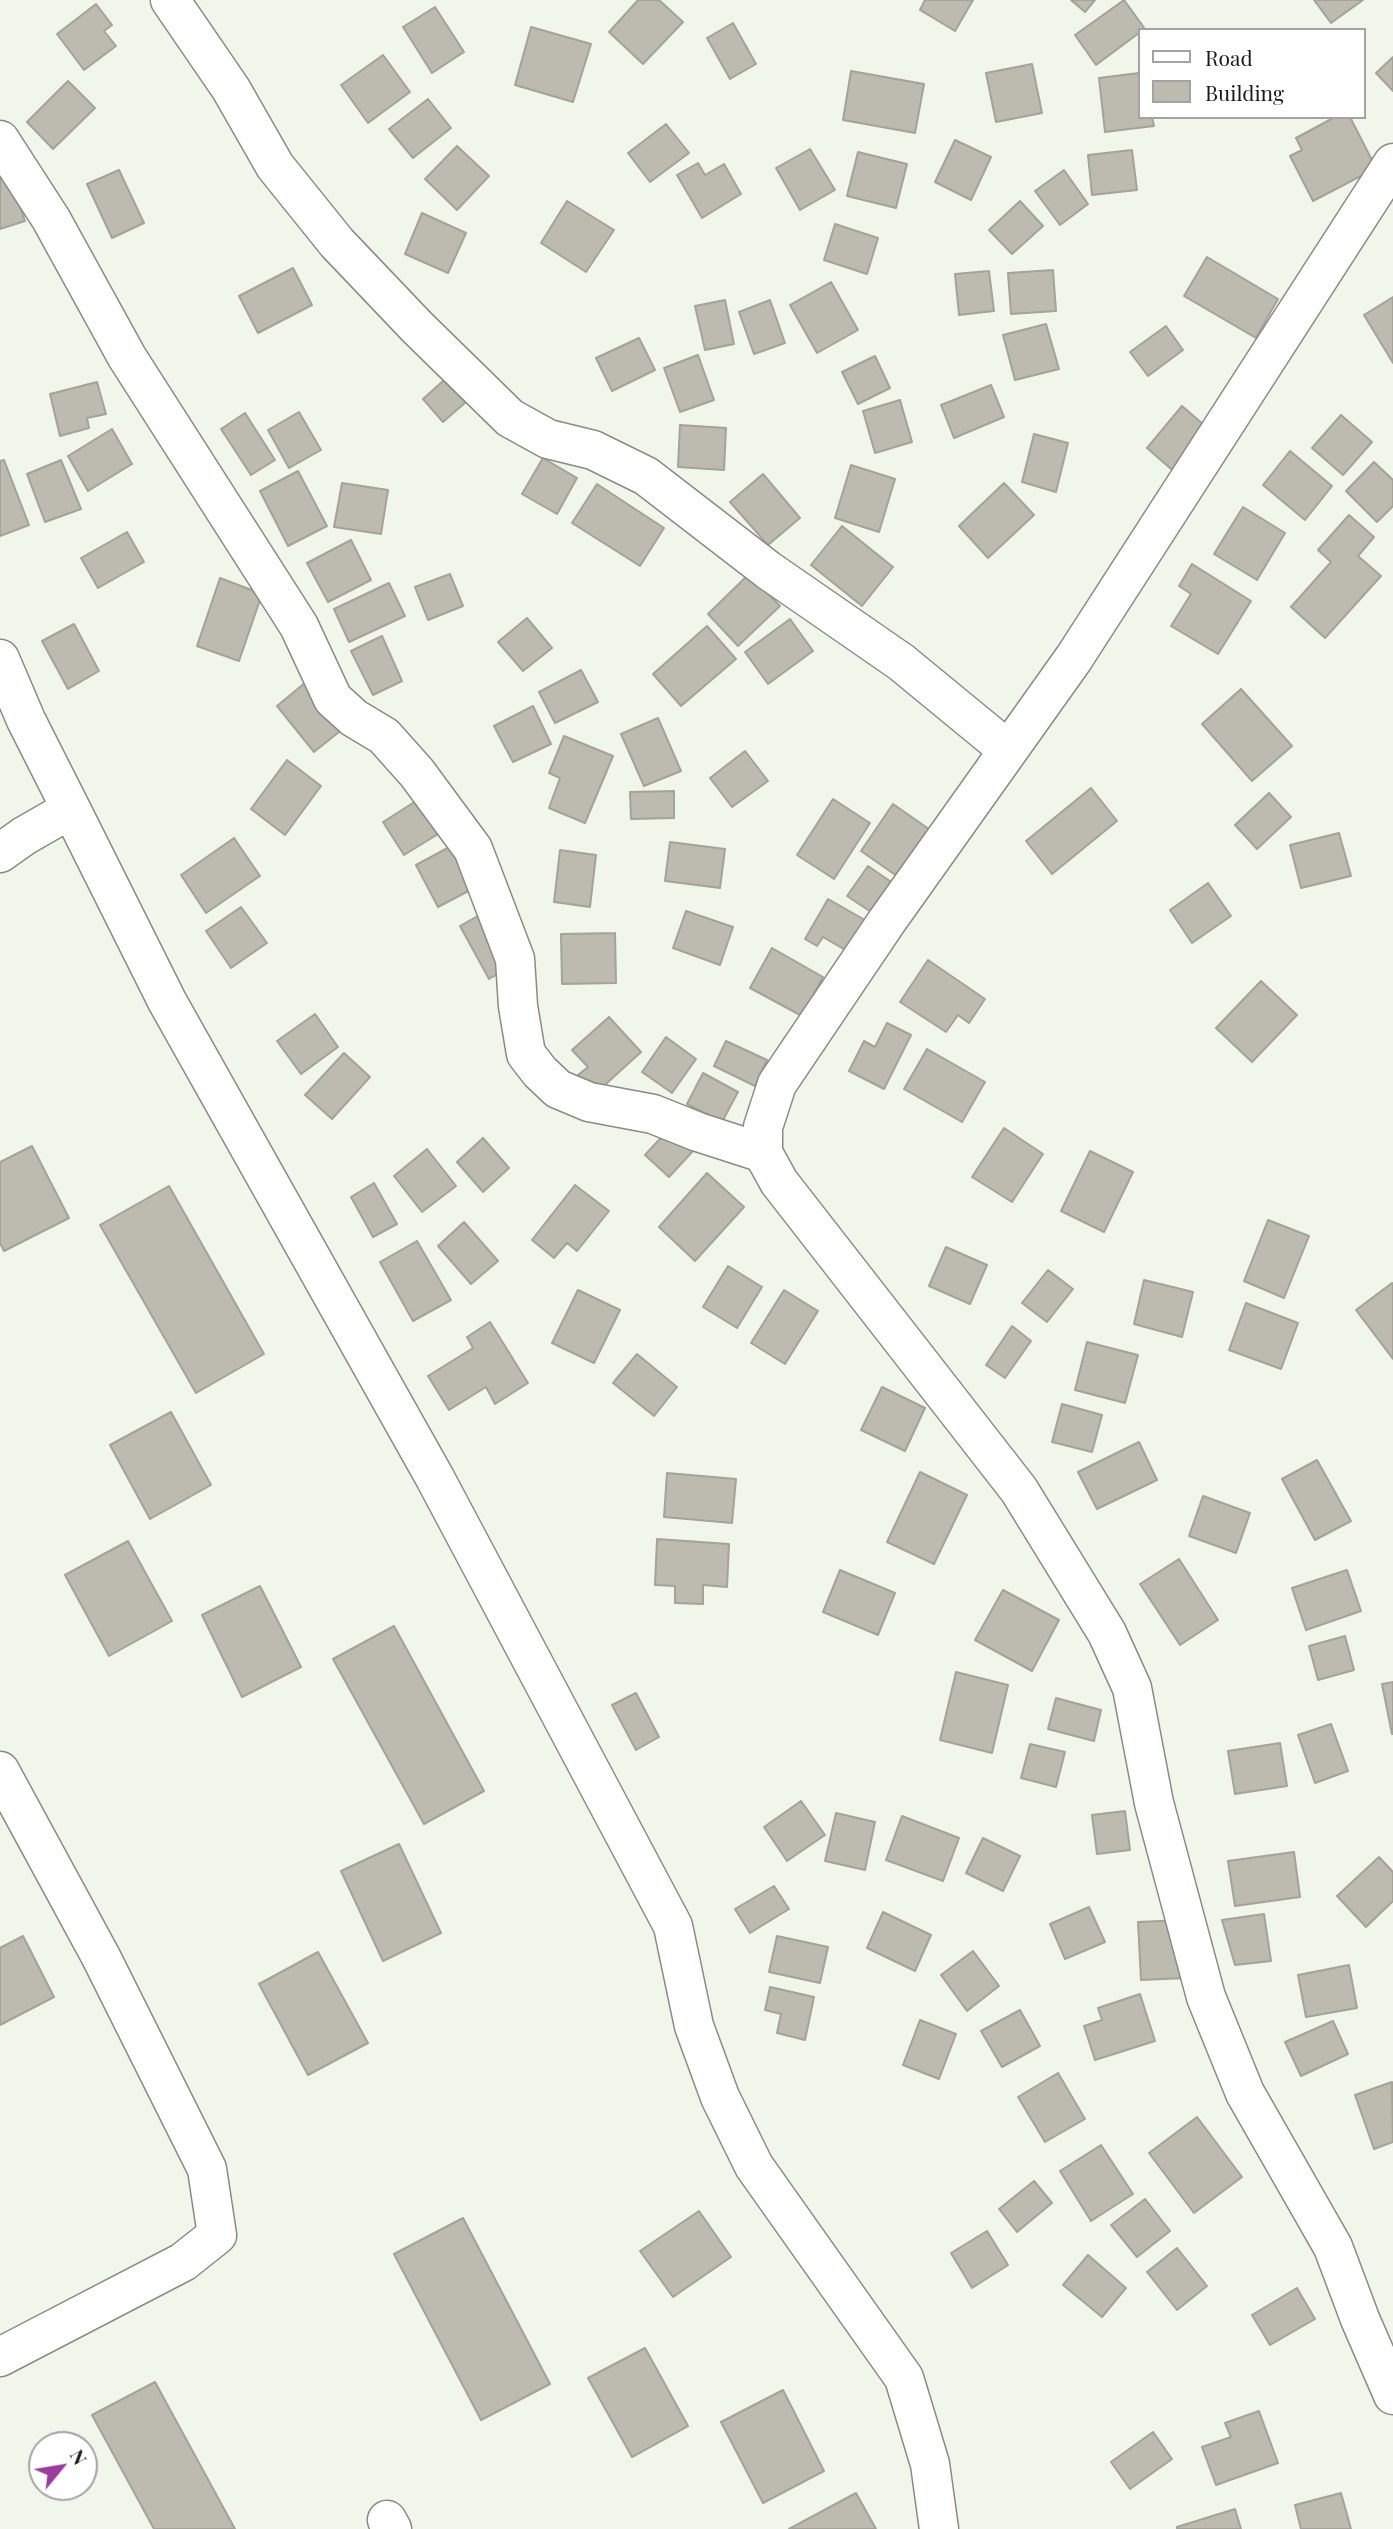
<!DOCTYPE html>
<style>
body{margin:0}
#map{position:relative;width:1393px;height:2529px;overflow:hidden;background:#f1f6eb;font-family:"Playfair Display",serif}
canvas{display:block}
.legend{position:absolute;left:1138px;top:28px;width:228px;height:91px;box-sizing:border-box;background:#fff;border:2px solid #a3a4a2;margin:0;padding:9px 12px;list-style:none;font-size:21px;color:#191b17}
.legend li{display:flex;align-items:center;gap:14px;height:35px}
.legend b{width:35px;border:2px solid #a3a4a2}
.north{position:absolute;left:28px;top:2431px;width:70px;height:70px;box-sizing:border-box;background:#fff;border:2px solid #a3a4a2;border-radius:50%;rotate:60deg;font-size:19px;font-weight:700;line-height:28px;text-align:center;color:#191b17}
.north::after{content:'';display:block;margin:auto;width:24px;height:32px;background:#9d399f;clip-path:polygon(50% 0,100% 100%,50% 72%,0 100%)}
</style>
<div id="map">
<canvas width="1393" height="2529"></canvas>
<ul class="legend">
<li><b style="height:9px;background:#fff"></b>Road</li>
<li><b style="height:19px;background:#bdbaaf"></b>Building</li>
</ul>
<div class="north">N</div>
</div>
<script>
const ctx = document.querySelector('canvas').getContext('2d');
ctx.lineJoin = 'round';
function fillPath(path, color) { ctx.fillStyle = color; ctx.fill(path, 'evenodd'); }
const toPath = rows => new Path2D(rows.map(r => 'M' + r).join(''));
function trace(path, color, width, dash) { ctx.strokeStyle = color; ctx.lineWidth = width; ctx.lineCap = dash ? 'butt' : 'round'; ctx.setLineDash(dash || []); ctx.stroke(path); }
const building = toPath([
 [638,0,659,0,683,22,643,64,609,32,638,0],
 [925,0,973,0,955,31,920,10,925,0],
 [1071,0,1095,0,1085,12,1071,0],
 [1124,0,1145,29,1139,30,1139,33,1096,65,1075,35,1124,0],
 [1314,0,1363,0,1331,23,1314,0],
 [96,4,112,25,104,31,116,46,84,70,57,34,96,4],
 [435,7,464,52,432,73,403,27,435,7],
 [733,23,756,64,730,79,707,38,733,23],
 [531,27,591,44,573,102,515,85,531,27],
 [383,55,410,92,368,123,341,85,383,55],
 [1393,57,1393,91,1376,73,1393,57],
 [1032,64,1042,113,996,122,986,73,1032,64],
 [851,71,924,84,915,133,843,120,851,71],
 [1139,73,1139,117,1152,117,1154,126,1105,132,1099,78,1139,73],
 [68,81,95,108,53,149,27,122,68,81],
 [428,99,451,128,413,158,389,129,428,99],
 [1335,117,1350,117,1376,168,1313,201,1290,156,1302,150,1296,138,1335,117],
 [666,124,689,153,650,182,628,153,666,124],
 [955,140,991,157,971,200,935,182,955,140],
 [457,146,489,176,457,210,425,179,457,146],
 [810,149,835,190,800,210,776,168,810,149],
 [1132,150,1137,190,1092,195,1088,155,1132,150],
 [858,152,907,164,896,208,847,196,858,152],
 [698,163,705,175,724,164,741,194,702,218,677,175,698,163],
 [7,167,25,221,0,229,0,169,7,167],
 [119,170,144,223,112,238,87,184,119,170],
 [1064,170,1088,204,1060,225,1035,191,1064,170],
 [567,201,614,230,586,272,541,243,567,201],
 [1020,201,1043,226,1012,254,989,230,1020,201],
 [422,213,466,233,448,273,405,254,422,213],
 [835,224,878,238,867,274,824,260,835,224],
 [1207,257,1278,299,1256,338,1184,296,1207,257],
 [293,268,312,305,258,333,239,296,293,268],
 [1053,270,1056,311,1011,314,1008,273,1053,270],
 [989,271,994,311,959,315,955,274,989,271],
 [831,282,858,330,817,353,790,305,831,282],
 [1393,297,1393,363,1364,315,1393,297],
 [725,300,734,344,705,350,695,306,725,300],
 [770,300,785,343,754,354,739,312,770,300],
 [1046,324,1059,369,1015,380,1003,335,1046,324],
 [1166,326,1183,350,1148,376,1130,352,1166,326],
 [639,338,655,370,612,391,596,358,639,338],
 [698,355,714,400,680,412,664,368,698,355],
 [875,356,890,388,858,404,842,372,875,356],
 [453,372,474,395,443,422,423,399,453,372],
 [97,382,106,414,87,418,89,428,60,436,50,394,97,382],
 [991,385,1004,417,954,438,941,405,991,385],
 [900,400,912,442,875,453,863,411,900,400],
 [1182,406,1204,425,1178,475,1147,448,1182,406],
 [299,412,321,450,289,468,268,430,299,412],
 [245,413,275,460,251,475,221,429,245,413],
 [1341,415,1372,442,1343,475,1312,448,1341,415],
 [680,425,726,428,724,470,678,467,680,425],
 [112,429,132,464,88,491,68,456,112,429],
 [1034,434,1068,443,1056,492,1022,482,1034,434],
 [1290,451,1332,486,1305,520,1263,485,1290,451],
 [543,458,577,478,557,514,522,494,543,458],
 [4,460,29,525,0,536,0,461,4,460],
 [61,460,81,509,45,522,27,474,61,460],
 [1374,462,1393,480,1393,506,1377,522,1346,491,1374,462],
 [851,465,895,479,879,532,835,518,851,465],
 [298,471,327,526,288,546,260,491,298,471],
 [763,474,800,518,768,545,730,502,763,474],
 [342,483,388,490,381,534,334,527,342,483],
 [1004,483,1034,515,988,558,959,526,1004,483],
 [597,484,664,528,640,566,572,523,597,484],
 [1243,507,1285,533,1257,580,1214,554,1243,507],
 [1349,515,1374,537,1358,556,1381,576,1325,638,1291,607,1331,562,1318,550,1349,515],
 [842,526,893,567,862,606,811,565,842,526],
 [127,532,144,562,98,588,81,558,127,532],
 [351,540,371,580,328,602,307,563,351,540],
 [1192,564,1251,601,1218,654,1171,626,1191,594,1179,586,1192,564],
 [450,574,463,606,428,620,415,587,450,574],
 [749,574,780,606,738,646,708,614,749,574],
 [220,578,262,594,239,661,197,646,220,578],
 [389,583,405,616,349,642,334,609,389,583],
 [527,618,552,648,523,671,498,642,527,618],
 [790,619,813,651,768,684,745,652,790,619],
 [74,624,99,671,68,689,42,641,74,624],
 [707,626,736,659,681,706,653,674,707,626],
 [382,636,402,681,373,695,351,651,382,636],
 [581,670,598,702,555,723,539,692,581,670],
 [312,677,349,724,314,752,277,706,312,677],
 [1241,689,1292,746,1252,781,1202,724,1241,689],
 [533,706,551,744,513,762,494,726,533,706],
 [658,718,681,771,644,786,621,734,658,718],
 [564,736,613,756,585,823,549,808,560,778,549,773,564,736],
 [745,751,768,781,732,807,710,778,745,751],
 [287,760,321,786,285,835,251,809,287,760],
 [1091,788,1117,821,1052,874,1026,841,1091,788],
 [674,791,674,818,631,819,630,792,674,791],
 [1269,793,1291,817,1257,849,1235,825,1269,793],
 [427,794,448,828,404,855,383,822,427,794],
 [833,799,870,823,834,879,797,855,833,799],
 [893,804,936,834,904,881,861,851,893,804],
 [1339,833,1351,876,1301,888,1290,845,1339,833],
 [234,838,260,876,206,913,181,875,234,838],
 [670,842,725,849,720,888,665,881,670,842],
 [455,844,478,886,438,907,416,865,455,844],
 [560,850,596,855,590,907,554,902,560,850],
 [868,866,900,888,880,918,847,896,868,866],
 [1208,883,1231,916,1192,943,1170,910,1208,883],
 [828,899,865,920,847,951,823,937,817,946,805,939,828,899],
 [241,907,267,943,231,968,206,931,241,907],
 [686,911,733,927,720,965,673,948,686,911],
 [483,913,512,966,489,979,460,926,483,913],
 [615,933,616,983,562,984,561,934,615,933],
 [772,948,823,977,802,1016,750,988,772,948],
 [928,960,985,999,969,1023,958,1015,946,1032,900,1002,928,960],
 [1261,981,1297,1015,1252,1062,1216,1028,1261,981],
 [315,1014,338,1047,301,1074,277,1041,315,1014],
 [609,1017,641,1052,596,1093,578,1075,588,1067,572,1050,609,1017],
 [887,1023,911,1035,884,1089,849,1071,864,1041,875,1047,887,1023],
 [666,1037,696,1059,672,1093,642,1072,666,1037],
 [726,1041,767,1060,755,1086,714,1066,726,1041],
 [927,1049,985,1082,962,1122,904,1089,927,1049],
 [344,1053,370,1077,332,1119,305,1095,344,1053],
 [703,1073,738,1092,722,1122,687,1104,703,1073],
 [670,1128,693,1151,669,1177,645,1155,670,1128],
 [1004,1128,1043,1154,1012,1202,972,1177,1004,1128],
 [483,1138,509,1168,483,1192,457,1162,483,1138],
 [32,1146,69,1218,4,1251,0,1243,0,1162,32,1146],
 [427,1149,456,1186,422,1212,394,1176,427,1149],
 [1090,1151,1133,1172,1104,1232,1061,1211,1090,1151],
 [707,1173,744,1207,695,1261,659,1227,707,1173],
 [374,1183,397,1224,373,1237,351,1197,374,1183],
 [575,1185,609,1211,577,1251,567,1243,554,1258,532,1240,575,1185],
 [169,1186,264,1354,196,1393,100,1225,169,1186],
 [1268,1220,1309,1236,1284,1298,1244,1281,1268,1220],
 [464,1222,498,1261,471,1284,438,1246,464,1222],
 [417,1241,451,1300,413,1321,380,1262,417,1241],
 [946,1247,987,1265,970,1304,929,1286,946,1247],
 [728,1266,762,1287,737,1328,703,1307,728,1266],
 [1048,1270,1073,1289,1047,1322,1022,1303,1048,1270],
 [1144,1280,1193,1292,1182,1337,1134,1324,1144,1280],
 [1392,1283,1393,1284,1393,1359,1356,1310,1392,1283],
 [578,1290,620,1310,594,1363,552,1343,578,1290],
 [784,1290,818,1311,785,1364,751,1343,784,1290],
 [1246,1303,1298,1323,1281,1369,1229,1350,1246,1303],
 [490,1322,528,1383,495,1404,486,1387,449,1410,428,1376,473,1348,467,1337,490,1322],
 [1012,1326,1031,1341,1005,1378,986,1365,1012,1326],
 [1087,1342,1138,1355,1125,1403,1075,1390,1087,1342],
 [637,1354,677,1387,654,1416,613,1383,637,1354],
 [882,1387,925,1408,905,1451,861,1430,882,1387],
 [1062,1404,1102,1415,1092,1452,1052,1442,1062,1404],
 [171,1412,211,1485,150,1519,110,1445,171,1412],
 [1139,1442,1157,1480,1097,1509,1078,1472,1139,1442],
 [1317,1460,1351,1521,1315,1540,1282,1479,1317,1460],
 [920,1472,967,1495,934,1564,887,1542,920,1472],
 [667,1473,736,1479,732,1523,664,1517,667,1473],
 [1203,1496,1250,1513,1236,1553,1189,1536,1203,1496],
 [657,1539,729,1544,727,1587,703,1585,703,1604,675,1603,675,1586,655,1585,657,1539],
 [128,1541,172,1621,109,1656,65,1575,128,1541],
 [1179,1559,1218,1620,1180,1645,1140,1584,1179,1559],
 [840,1570,895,1593,878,1635,823,1612,840,1570],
 [1347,1570,1361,1611,1306,1630,1292,1588,1347,1570],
 [260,1586,301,1667,242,1697,202,1615,260,1586],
 [1003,1590,1059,1620,1032,1671,975,1640,1003,1590],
 [394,1626,484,1791,424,1824,333,1659,394,1626],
 [1345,1636,1354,1670,1318,1680,1309,1646,1345,1636],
 [956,1672,1008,1685,992,1753,940,1740,956,1672],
 [1393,1682,1393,1734,1392,1734,1382,1684,1393,1682],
 [636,1693,659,1737,636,1750,612,1705,636,1693],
 [1056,1698,1101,1710,1094,1741,1048,1729,1056,1698],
 [1331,1724,1348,1771,1315,1783,1298,1735,1331,1724],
 [1280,1743,1287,1786,1235,1794,1228,1751,1280,1743],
 [1030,1744,1065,1752,1056,1787,1021,1778,1030,1744],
 [801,1801,825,1835,787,1861,764,1827,801,1801],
 [1125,1811,1130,1850,1097,1854,1092,1815,1125,1811],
 [836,1813,875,1822,865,1870,825,1861,836,1813],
 [902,1816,959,1838,943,1881,886,1860,902,1816],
 [983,1838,1020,1856,1003,1891,966,1873,983,1838],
 [399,1844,441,1933,383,1961,341,1871,399,1844],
 [1294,1852,1300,1897,1235,1906,1228,1861,1294,1852],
 [1379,1857,1393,1872,1393,1901,1366,1927,1337,1896,1379,1857],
 [774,1886,789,1909,750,1933,735,1909,774,1886],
 [1089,1907,1105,1942,1065,1959,1050,1924,1089,1907],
 [883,1912,931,1935,915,1971,867,1948,883,1912],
 [1264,1914,1271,1961,1235,1965,1222,1920,1264,1914],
 [1183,1920,1186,1978,1141,1980,1138,1922,1183,1920],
 [23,1936,54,1997,0,2025,0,1948,23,1936],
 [777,1936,828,1947,820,1983,769,1972,777,1936],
 [973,1951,999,1986,967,2011,941,1975,973,1951],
 [318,1952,368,2043,308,2075,259,1984,318,1952],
 [1349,1965,1357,2008,1306,2017,1298,1975,1349,1965],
 [770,1987,814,1997,805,2040,777,2033,781,2014,765,2010,770,1987],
 [1140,1994,1155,2041,1095,2060,1084,2026,1102,2020,1098,2008,1140,1994],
 [1020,2010,1040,2046,1002,2067,981,2031,1020,2010],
 [920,2020,956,2034,939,2079,903,2065,920,2020],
 [1333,2021,1348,2054,1301,2076,1285,2042,1333,2021],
 [1058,2073,1085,2119,1045,2142,1018,2097,1058,2073],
 [1392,2082,1393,2142,1374,2149,1355,2095,1392,2082],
 [1197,2117,1242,2177,1194,2213,1149,2153,1197,2117],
 [1101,2145,1133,2194,1091,2221,1060,2171,1101,2145],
 [1034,2181,1052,2203,1017,2232,999,2209,1034,2181],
 [1145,2199,1170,2231,1137,2257,1111,2225,1145,2199],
 [699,2211,731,2257,673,2297,640,2251,699,2211],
 [463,2218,550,2384,481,2420,394,2254,463,2218],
 [987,2231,1008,2265,972,2288,951,2253,987,2231],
 [1177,2248,1207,2286,1177,2310,1147,2272,1177,2248],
 [1088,2255,1126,2288,1102,2317,1063,2285,1088,2255],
 [1297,2288,1315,2319,1270,2345,1252,2315,1297,2288],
 [645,2348,688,2426,632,2457,588,2378,645,2348],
 [155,2382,235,2529,154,2529,92,2415,155,2382],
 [783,2390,824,2471,763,2503,721,2422,783,2390],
 [1259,2411,1278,2463,1216,2485,1202,2447,1231,2437,1225,2423,1259,2411],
 [1153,2432,1172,2459,1130,2489,1111,2462,1153,2432],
 [856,2493,876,2529,789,2529,856,2493],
 [1341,2493,1351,2529,1301,2529,1295,2505,1341,2493],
 [1235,2509,1241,2529,1177,2529,1177,2527,1235,2509]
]);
fillPath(building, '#bdbaaf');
trace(building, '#a5a298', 2);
const minor = toPath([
 [170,0,231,89,275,166,337,243,417,327,510,418,548,439,593,450,646,476,768,570,901,662,1008,750],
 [0,140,51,219,127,357,299,626,333,699,354,718,384,736,417,773,473,849,515,959,518,1006,526,1054,540,1072,558,1089,589,1102,653,1114,698,1132,763,1153],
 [1393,163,1074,658,887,921,777,1084,763,1127,763,1153,779,1182,1019,1490,1107,1633,1132,1688,1154,1803,1206,1997,1245,2093,1333,2247,1360,2319,1393,2395],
 [0,659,26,720,71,809,24,836,0,853],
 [71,809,167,1001,435,1478,673,1926,694,2026,720,2097,754,2166,904,2378,930,2464,939,2529],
 [0,1771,101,1957,207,2169,217,2235,183,2262,0,2357],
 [387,2520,392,2529]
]);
trace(minor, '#888c82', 41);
trace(minor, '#fff', 38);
</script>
